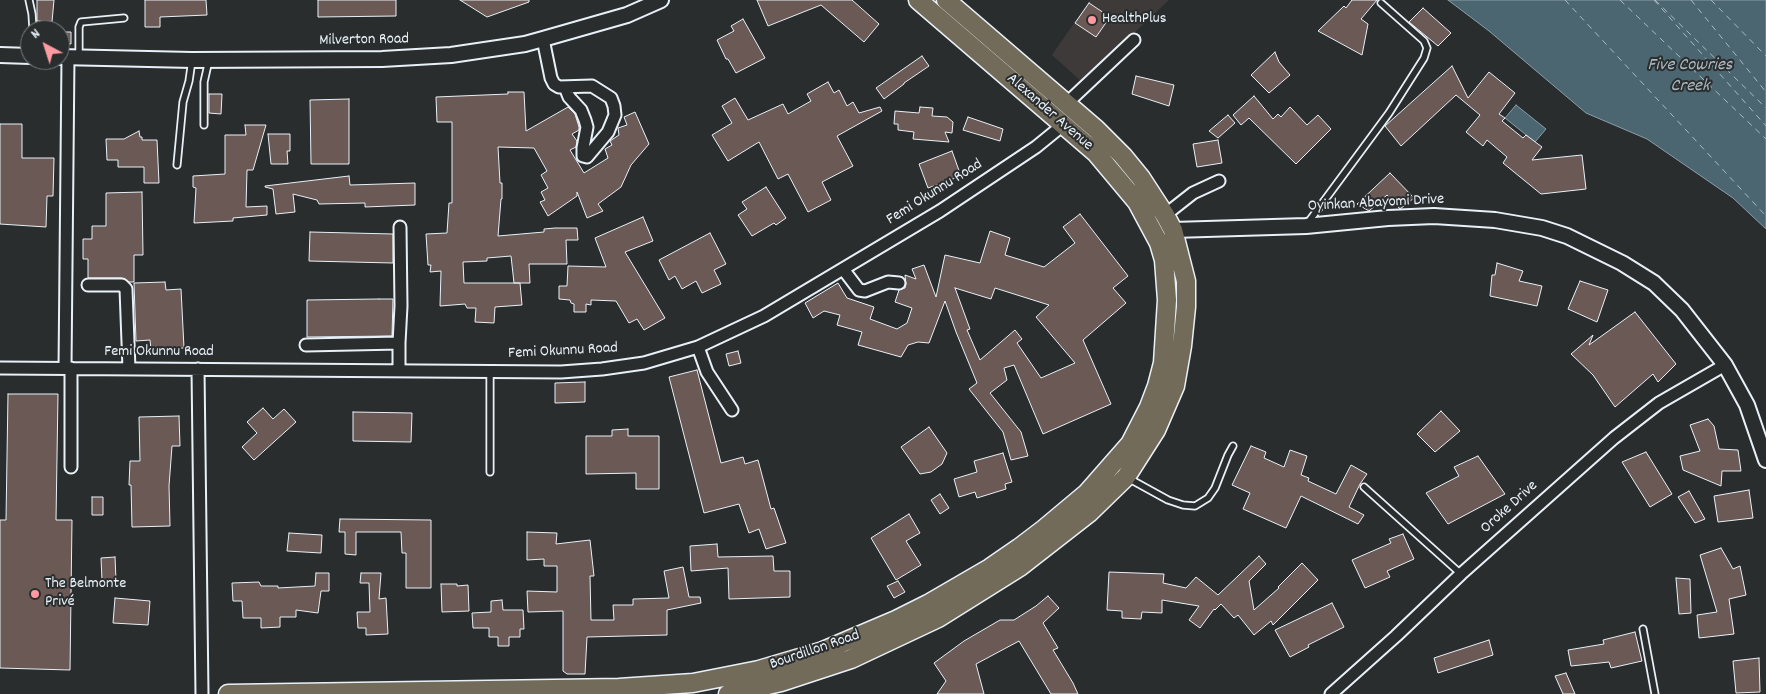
<!DOCTYPE html>
<meta charset="utf-8">
<style>
body{margin:0}
#map{position:relative;width:1766px;height:694px;overflow:hidden;background:#2a2d2e;font-family:Dekko,sans-serif}
canvas{display:block}
.north{position:absolute;left:20px;top:20px;width:50px;height:50px;box-sizing:border-box;background:#2a2d2e;border:1px solid #767b7f;border-radius:50%;rotate:320deg;font-size:14px;font-weight:700;line-height:20px;text-align:center;color:#e8f1f8}
.north::after{content:'';display:block;margin:auto;width:18px;height:22px;background:#ff9aa2;clip-path:polygon(50% 0,100% 100%,50% 72%,0 100%)}
</style>
<div id="map">
<canvas width="1766" height="694"></canvas>
<div class="north">N</div>
</div>
<script>
const ctx = document.querySelector('canvas').getContext('2d');
ctx.lineJoin = 'round';
function fillPath(path, color) { ctx.fillStyle = color; ctx.fill(path, 'evenodd'); }
const toPath = rows => new Path2D(rows.map(r => 'M' + r).join(''));
function trace(path, color, width, dash) { ctx.strokeStyle = color; ctx.lineWidth = width; ctx.lineCap = dash ? 'butt' : 'round'; ctx.setLineDash(dash || []); ctx.stroke(path); }
function write(font, color, halo, rows, align = 'center') {
  ctx.font = font + ' Dekko,sans-serif'; ctx.lineWidth = 4; ctx.setLineDash([]); ctx.textBaseline = 'middle'; ctx.strokeStyle = halo; ctx.fillStyle = color; for (const [text, x, y, turn = 0] of rows) {
    ctx.save(); ctx.translate(x, y); ctx.rotate((+turn || 0) * Math.PI / 180); ctx.textAlign = isNaN(turn) ? turn : align; if (halo) ctx.strokeText(text, 0, 0); ctx.fillText(text, 0, 0); ctx.restore();
  }
}
fillPath(toPath([
 [1090,0,1169,0,1082,82,1052,55]
]), '#3d3a39');
const water = toPath([
 [1448,0,1766,0,1766,229,1733,198,1647,139,1586,113,1489,31,1448,0],
 [1516,105,1546,129,1535,142,1505,118,1516,105]
]);
fillPath(water, '#4c6671');
trace(water, '#8a9ea7', 1);
trace(toPath([
 [1565,0,1766,216],
 [1620,0,1766,139],
 [1654,0,1766,126],
 [1655,0,1766,108],
 [1691,0,1766,92],
 [1711,0,1766,56]
]), '#aab9c2', 1, [6, 5]);
const building = toPath([
 [37,0,54,0,52,22,37,21,37,0],
 [145,0,206,0,207,15,160,17,160,27,145,27,145,0],
 [318,0,396,0,396,16,318,17,318,0],
 [460,0,529,0,529,2,487,17,460,0],
 [757,0,852,0,879,24,864,42,821,5,768,26,757,0],
 [1352,0,1377,0,1361,19,1368,24,1362,55,1318,31,1344,6,1346,8,1352,0],
 [1089,3,1110,17,1096,37,1075,23,1089,3],
 [1423,8,1451,33,1438,46,1409,22,1423,8],
 [743,19,765,58,736,73,728,59,726,59,717,40,734,31,731,26,743,19],
 [60,32,71,32,71,44,60,43,60,32],
 [1275,52,1279,62,1290,75,1269,93,1251,75,1275,52],
 [922,56,929,66,904,83,904,84,884,99,876,88,922,56],
 [1452,66,1468,98,1489,72,1515,93,1499,114,1505,118,1502,121,1523,138,1526,135,1542,147,1532,160,1582,155,1586,189,1541,194,1503,163,1507,157,1487,140,1483,146,1466,132,1480,115,1456,95,1401,146,1385,126,1452,66],
 [1136,76,1174,85,1169,106,1132,94,1136,76],
 [828,82,834,93,839,90,847,106,853,102,859,113,880,107,882,111,837,136,853,166,822,182,831,200,808,212,788,174,778,179,759,142,728,161,712,135,732,123,722,106,735,98,748,120,783,104,788,114,811,101,807,94,828,82],
 [508,92,524,92,526,131,568,107,575,114,579,127,579,130,572,134,577,141,576,147,570,150,584,173,608,158,605,149,612,145,610,141,619,135,618,128,627,125,624,117,635,112,649,144,631,165,621,187,598,204,603,211,587,218,577,192,577,196,548,216,540,202,545,200,541,192,548,188,541,175,547,171,534,148,498,147,500,183,502,183,502,199,501,199,498,236,544,232,544,229,555,228,577,228,578,240,566,240,567,264,529,264,530,283,514,283,511,256,487,258,487,261,463,262,464,283,520,283,522,305,495,307,494,323,475,322,476,308,467,308,465,304,440,306,441,271,430,272,431,265,428,265,426,234,447,233,449,203,452,203,452,122,437,122,436,97,508,94,508,92],
 [209,94,222,94,221,114,209,113,209,94],
 [1254,96,1273,119,1278,114,1281,117,1290,107,1307,125,1318,115,1331,129,1296,164,1249,118,1241,125,1233,115,1254,96],
 [349,99,349,164,311,164,310,100,349,99],
 [920,107,933,108,932,116,947,117,953,122,952,133,945,132,949,142,913,139,914,132,898,130,898,124,894,124,895,111,919,113,920,107],
 [1228,115,1235,123,1218,138,1209,131,1228,115],
 [968,117,1003,129,1000,141,963,130,968,117],
 [0,124,22,124,22,158,54,158,53,196,47,196,46,227,0,224,0,124],
 [245,125,266,125,253,170,247,170,246,207,267,206,267,215,233,218,233,221,194,223,196,188,193,187,193,176,225,174,225,135,246,135,245,125],
 [139,131,140,137,142,137,142,140,157,140,159,183,144,183,144,167,118,167,118,160,107,160,106,139,124,139,139,131],
 [268,134,290,134,290,151,287,151,288,164,271,164,268,134],
 [1218,140,1222,163,1197,167,1193,144,1218,140],
 [952,151,961,176,928,188,919,164,952,151],
 [1390,173,1414,198,1400,209,1387,195,1369,211,1357,204,1390,173],
 [349,176,350,185,415,183,415,205,365,207,365,203,319,204,317,200,293,194,295,212,276,214,273,189,265,187,265,186,349,176],
 [766,187,786,218,776,225,774,223,752,236,738,215,747,209,742,202,766,187],
 [142,192,143,255,134,255,134,282,129,282,122,278,88,278,88,259,83,259,83,239,92,239,92,226,106,226,106,193,142,192],
 [1080,214,1128,276,1113,288,1126,303,1083,340,1111,404,1043,434,1014,365,1004,368,1007,380,990,393,1021,432,1028,456,1011,460,1003,432,969,389,977,383,956,332,945,301,929,343,918,342,908,345,901,357,858,345,862,332,837,325,840,315,824,311,813,318,805,303,838,283,847,298,874,307,870,319,897,329,907,323,912,308,895,302,899,290,905,288,906,284,905,275,916,279,912,269,924,265,936,297,945,255,980,263,990,231,1010,238,1005,255,1044,267,1075,243,1063,227,1080,214],
 [955,288,991,299,995,288,1049,305,1036,317,1075,363,1041,378,1017,343,1022,339,1015,330,980,360,967,330,970,329,955,288],
 [643,217,653,241,625,252,665,318,644,330,637,319,629,323,616,301,591,300,591,305,586,304,586,312,574,312,574,304,571,303,570,300,559,299,559,286,567,286,568,266,606,267,595,238,643,217],
 [310,232,393,234,393,263,309,261,310,232],
 [710,233,726,264,714,270,721,284,702,293,696,281,682,289,675,276,669,280,659,260,710,233],
 [1497,263,1523,271,1519,281,1542,286,1537,306,1490,296,1492,275,1495,275,1497,263],
 [1580,281,1608,290,1597,322,1568,309,1580,281],
 [165,282,166,290,181,289,184,348,151,350,150,340,136,341,134,283,165,282],
 [379,299,393,299,392,336,307,337,307,300,379,299],
 [1635,312,1676,364,1658,382,1653,374,1615,407,1593,375,1571,354,1593,335,1589,345,1635,312],
 [738,351,741,363,729,366,726,354,738,351],
 [697,370,721,463,743,457,745,464,758,460,771,509,774,508,786,543,766,549,759,529,749,533,739,504,704,513,669,377,697,370],
 [585,382,585,402,555,403,555,383,585,382],
 [8,394,58,394,56,520,72,520,70,670,0,668,0,520,6,520,8,394],
 [263,408,273,419,284,409,296,422,254,460,242,447,257,433,247,422,263,408],
 [1441,411,1460,431,1435,452,1417,434,1441,411],
 [353,412,412,413,411,442,353,441,353,412],
 [179,416,180,446,172,446,169,486,170,526,132,527,131,485,129,485,130,461,140,461,139,417,179,416],
 [1708,419,1714,426,1719,449,1738,450,1741,471,1722,471,1721,486,1683,470,1680,456,1700,451,1690,425,1708,419],
 [929,427,947,453,942,464,931,472,920,474,901,447,929,427],
 [628,429,628,436,659,436,659,489,636,489,636,473,586,474,586,436,612,436,612,430,628,429],
 [1251,446,1266,452,1264,458,1284,467,1290,450,1307,456,1301,475,1309,478,1308,481,1336,494,1351,465,1367,474,1360,484,1349,507,1364,515,1358,524,1301,496,1286,528,1243,509,1250,493,1232,485,1251,446],
 [1646,452,1672,494,1650,507,1622,462,1646,452],
 [1003,453,1012,482,1005,484,1006,489,977,498,975,492,959,497,954,479,977,472,974,461,1003,453],
 [1478,456,1505,494,1448,524,1426,493,1459,476,1454,467,1478,456],
 [1749,490,1753,518,1718,522,1714,496,1749,490],
 [1689,491,1705,519,1695,523,1678,497,1689,491],
 [940,494,949,508,940,514,931,500,940,494],
 [92,497,103,497,103,515,92,515,92,497],
 [909,514,920,533,906,541,921,565,896,580,871,538,909,514],
 [340,519,431,520,431,588,406,588,406,553,402,553,401,532,356,532,356,555,345,554,345,532,339,532,340,519],
 [527,532,557,533,556,544,590,540,594,576,590,576,591,620,614,620,613,605,633,605,633,599,669,598,664,571,683,567,689,597,700,597,701,603,667,610,667,635,587,637,585,674,567,674,563,671,563,611,528,612,527,591,557,592,557,566,544,566,544,559,527,560,527,532],
 [289,533,322,535,321,553,287,551,289,533],
 [1403,534,1414,559,1387,571,1390,577,1365,588,1352,560,1391,543,1389,539,1403,534],
 [717,544,718,557,773,556,774,571,790,571,790,597,729,599,728,568,691,571,690,546,717,544],
 [1721,548,1733,569,1740,566,1746,595,1729,599,1734,634,1699,638,1697,615,1717,612,1700,555,1721,548],
 [1259,556,1266,564,1249,581,1254,610,1279,588,1278,587,1302,563,1318,580,1273,625,1271,621,1254,635,1238,615,1234,618,1221,604,1215,610,1214,609,1200,628,1189,620,1199,606,1162,600,1162,613,1142,612,1141,619,1122,618,1122,611,1107,610,1109,572,1164,574,1163,583,1186,588,1196,577,1218,595,1259,556],
 [115,557,116,580,102,580,101,558,115,557],
 [316,573,329,573,329,591,321,591,318,613,296,610,296,617,280,617,280,627,261,628,261,618,243,618,242,601,233,601,232,583,259,582,261,586,278,586,278,588,315,586,316,573],
 [361,573,381,573,379,599,386,598,388,634,366,635,366,628,358,628,357,612,370,612,369,583,360,583,361,573],
 [1676,578,1690,579,1691,613,1679,614,1676,578],
 [898,581,905,592,894,598,887,586,898,581],
 [441,584,457,584,457,586,468,585,469,611,442,612,441,584],
 [1048,596,1059,608,1043,623,1058,648,1053,650,1073,683,1078,694,1051,694,1019,641,976,664,984,694,937,694,946,681,934,663,964,641,1000,620,1014,620,1036,606,1048,596],
 [115,598,150,601,148,625,113,623,115,598],
 [502,600,503,610,523,610,524,629,520,629,520,637,509,637,509,646,498,646,498,637,489,637,489,628,473,628,472,613,491,612,491,601,502,600],
 [1332,603,1344,627,1308,645,1309,647,1290,657,1275,630,1332,603],
 [1635,632,1642,661,1611,668,1609,662,1571,666,1568,650,1604,644,1603,640,1635,632],
 [1489,640,1493,655,1438,673,1434,658,1489,640],
 [1759,658,1760,692,1736,693,1733,661,1759,658],
 [1566,673,1575,694,1563,694,1555,676,1566,673]
]);
fillPath(building, '#6a5954');
trace(building, '#e8f1f8', 1);
const service = toPath([
 [29,0,32,14,33,30],
 [79,58,79,27,81,22,124,18],
 [204,125,204,82,209,60],
 [177,165,183,102,189,81,192,60],
 [1307,224,1389,113,1424,58,1427,48,1424,41,1381,3],
 [490,371,490,472],
 [1128,478,1168,500,1183,505,1195,506,1208,498,1215,488,1228,455,1233,446],
 [1364,487,1461,574],
 [1643,629,1655,694]
]);
const minor = toPath([
 [543,39,551,78,554,84,559,87,592,86,611,98,614,106,615,115,608,132,587,157,583,156,583,148,587,127,585,120,581,110,569,97,565,87],
 [1066,104,1134,40],
 [1165,215,1193,193,1219,181],
 [843,269,859,290,865,291,888,282,899,283],
 [88,285,122,285,126,289,129,369],
 [306,345,399,343],
 [698,347,707,372,732,410],
 [0,368,561,372,602,369,644,363,698,347,764,316,940,211,1036,147,1063,125],
 [65,368,68,57],
 [71,368,71,467],
 [198,369,202,694],
 [399,370,399,343,401,306,400,227],
 [1331,694,1396,636,1461,574,1614,438,1659,403,1725,365]
]);
const tertiary = toPath([
 [0,55,30,56],
 [60,57,192,60,382,59,451,55,525,44,543,39,627,15,661,0],
 [1173,230,1306,226,1388,218,1434,216,1495,220,1542,228,1567,236,1622,263,1654,283,1682,310,1725,365,1747,405,1766,460]
]);
const primary = toPath([
 [228,694,619,688,693,683,759,670,823,651,896,620,928,604,990,568,1019,548,1044,529,1087,493,1130,444,1149,407,1157,386,1163,363,1167,300,1164,260,1159,243,1137,202,1096,153,918,0],
 [728,694,781,682,851,659,938,618,1021,566,1089,513,1126,477,1156,430,1175,386,1182,346,1186,307,1186,281,1173,230,1165,215,1141,178,1123,156,1096,129,946,0]
]);
trace(service, '#e8f1f8', 9);
trace(minor, '#e8f1f8', 15);
trace(tertiary, '#e8f1f8', 18);
trace(primary, '#e8f1f8', 21);
trace(service, '#2a2d2e', 5.5);
trace(minor, '#2a2d2e', 11);
trace(tertiary, '#2a2d2e', 14);
trace(primary, '#736b5a', 18);
for (const [x, y, r, color] of [
 [1092,20,5,"#ff9aa2"],
 [35,594,5,"#ff9aa2"]
]) { const dot = new Path2D(); dot.arc(x, y, r, 0, 2 * Math.PI); ctx.fillStyle = color; ctx.fill(dot); trace(dot, '#2a2d2e', 2); }
write('16px', '#e8f1f8', '#2a2d2e', [
 ["HealthPlus",1102,20],
 ["The Belmonte",45,585],
 ["Privé",45,603]
], 'left');
write('16px', '#e8f1f8', '#2a2d2e', [
 ["Milverton Road",364,41,-1],
 ["Alexander Avenue",1049,113,41],
 ["Femi Okunnu Road",935,193,-32],
 ["Oyinkan Abayomi Drive",1376,204,-3],
 ["Femi Okunnu Road",563,352,-3],
 ["Femi Okunnu Road",159,353],
 ["Oroke Drive",1510,508,-42],
 ["Bourdillon Road",815,651,-19]
]);
write('italic 18px', '#aab9c2', '#2a2d2e', [
 ["Five Cowries",1690,67],
 ["Creek",1690,88]
]);
</script>
